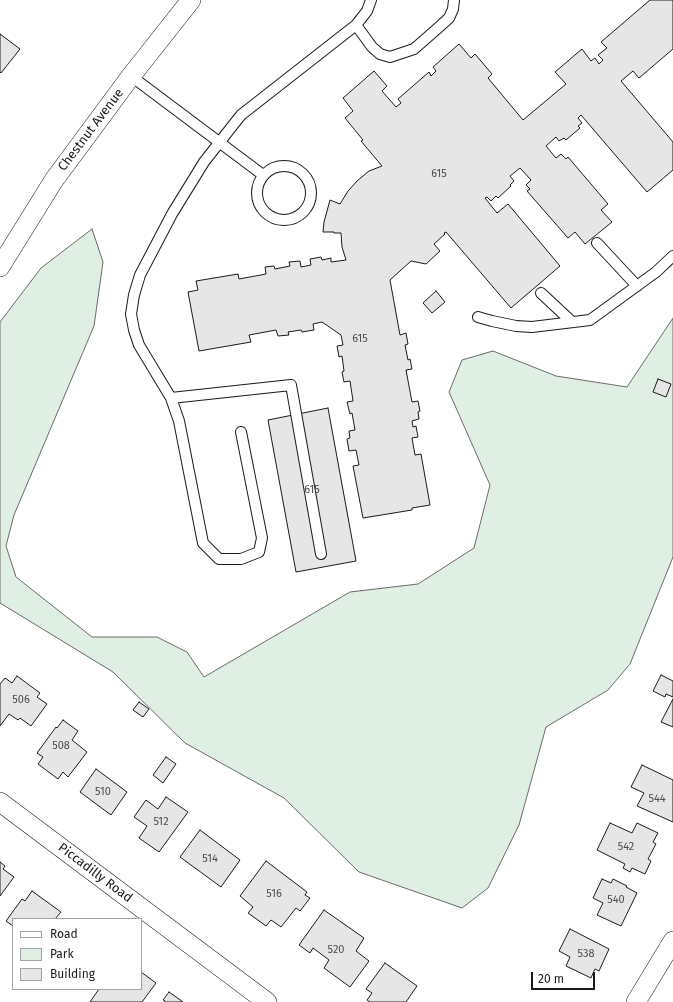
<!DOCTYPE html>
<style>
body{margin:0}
#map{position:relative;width:673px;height:1002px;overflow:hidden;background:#fff;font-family:"Fira Sans",sans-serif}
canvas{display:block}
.legend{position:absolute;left:12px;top:918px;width:130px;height:72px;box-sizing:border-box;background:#fff;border:1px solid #a3a3a3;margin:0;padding:5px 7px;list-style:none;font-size:12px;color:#1a1a1a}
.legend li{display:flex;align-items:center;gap:8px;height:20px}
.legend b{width:20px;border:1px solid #a3a3a3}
.scale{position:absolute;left:531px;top:972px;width:64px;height:18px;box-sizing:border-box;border:2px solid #1a1a1a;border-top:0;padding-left:5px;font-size:12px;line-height:14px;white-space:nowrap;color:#1a1a1a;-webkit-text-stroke:3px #fff;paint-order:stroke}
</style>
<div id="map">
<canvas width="673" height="1002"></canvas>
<ul class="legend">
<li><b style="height:5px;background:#fff"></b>Road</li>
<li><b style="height:11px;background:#e0efe3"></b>Park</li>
<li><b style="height:11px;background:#e6e6e6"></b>Building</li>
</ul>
<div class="scale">20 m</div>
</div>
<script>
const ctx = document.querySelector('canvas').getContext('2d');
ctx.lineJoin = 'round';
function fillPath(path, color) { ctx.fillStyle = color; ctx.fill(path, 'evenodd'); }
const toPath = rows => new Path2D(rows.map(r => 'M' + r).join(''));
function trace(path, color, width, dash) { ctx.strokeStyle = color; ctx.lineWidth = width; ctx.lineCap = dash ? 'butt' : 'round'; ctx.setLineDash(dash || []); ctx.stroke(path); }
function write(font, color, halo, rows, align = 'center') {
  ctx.font = font + ' "Fira Sans",sans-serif'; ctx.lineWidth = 3; ctx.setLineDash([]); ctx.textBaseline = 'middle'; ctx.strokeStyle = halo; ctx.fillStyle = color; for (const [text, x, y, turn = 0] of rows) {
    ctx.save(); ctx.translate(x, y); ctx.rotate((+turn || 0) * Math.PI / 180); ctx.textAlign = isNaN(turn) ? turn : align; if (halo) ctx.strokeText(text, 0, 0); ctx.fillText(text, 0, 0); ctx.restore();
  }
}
const green = toPath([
 [92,229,103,262,94,326,14,515,6,546,16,577,92,637,157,637,187,652,204,677,350,592,418,584,474,548,490,485,449,392,462,360,493,351,556,376,627,387,673,318,673,557,630,664,608,690,546,727,519,825,488,888,462,908,359,872,284,798,185,743,113,672,0,603,0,322,41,268,92,229]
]);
fillPath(green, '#e0efe3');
trace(green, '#6a6a6a', 1);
const building = toPath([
 [650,0,673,0,673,49,639,78,633,71,621,81,673,142,673,170,647,192,581,115,578,118,582,123,578,126,580,128,566,140,564,138,559,141,556,137,546,146,556,158,561,154,566,159,568,157,608,204,601,210,612,222,585,244,575,232,568,238,527,191,530,189,526,185,531,180,520,168,510,176,514,181,510,185,511,186,498,198,496,196,491,201,487,197,485,198,497,213,508,204,560,266,511,308,446,232,444,233,445,234,434,244,440,251,426,264,411,261,390,280,400,335,406,333,408,344,405,345,408,360,410,359,412,369,406,370,412,402,418,401,420,411,418,412,419,419,412,421,413,427,416,426,418,437,412,438,415,455,421,454,430,505,412,508,412,510,363,518,353,466,359,465,356,450,349,451,347,439,350,438,349,431,355,430,352,413,350,414,347,402,353,401,350,381,344,382,342,372,344,371,342,356,339,357,337,346,343,345,341,335,322,322,313,324,314,330,302,332,301,330,288,332,289,335,278,336,276,330,249,335,251,342,199,351,188,292,198,290,196,281,238,274,239,279,266,274,265,267,274,266,275,269,290,266,289,262,300,261,301,267,311,265,310,259,321,257,322,260,331,258,331,262,346,260,342,247,341,233,334,233,334,232,323,232,324,222,330,200,340,204,348,191,357,181,369,171,382,166,361,141,363,140,345,118,353,111,343,98,374,71,387,86,382,91,396,107,401,103,398,99,429,72,431,76,436,71,433,67,459,44,471,58,475,54,492,74,488,78,523,120,566,84,555,72,582,49,591,61,595,58,599,64,603,60,598,55,607,48,601,42,650,0],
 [0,34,20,49,1,73,0,72,0,34],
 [436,291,445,302,432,313,423,303,436,291],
 [658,379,671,384,666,397,653,392,658,379],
 [328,408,356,561,296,572,268,420,328,408],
 [661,675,673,681,673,697,666,694,665,697,653,691,661,675],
 [17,676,40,693,37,697,47,704,31,726,20,718,18,720,9,714,0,726,0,684,5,678,12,683,17,676],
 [673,699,673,727,661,722,673,699],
 [139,702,149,709,143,717,133,710,139,702],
 [63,720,78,731,72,740,87,752,68,777,63,772,58,779,38,764,43,757,37,753,56,727,57,728,63,720],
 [166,757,176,764,163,783,153,775,166,757],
 [642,765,673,780,673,822,637,806,644,793,631,787,642,765],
 [96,769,127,792,111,815,80,792,96,769],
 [166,797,188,812,159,852,139,838,147,826,134,817,146,800,158,809,166,797],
 [610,823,632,833,637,823,658,833,653,842,656,844,648,859,651,861,645,874,632,868,630,872,623,868,625,864,597,850,610,823],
 [200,830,240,860,221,887,180,857,200,830],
 [266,861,307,892,305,895,310,898,300,911,296,908,281,927,271,920,266,926,248,913,253,907,240,896,266,861],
 [0,862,5,866,3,869,14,877,0,896,0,862],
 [602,879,611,883,613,879,627,886,626,887,637,893,621,926,597,915,603,903,593,898,602,879],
 [32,891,61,912,55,919,13,919,13,926,6,921,22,899,25,901,32,891],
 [324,910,364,938,356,951,369,961,350,987,324,968,329,960,313,948,310,953,299,945,324,910],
 [570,929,609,949,599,971,595,969,591,978,566,966,570,957,559,951,570,929],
 [385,963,417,986,406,1002,370,1002,367,1000,372,993,366,989,385,963],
 [141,972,156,983,142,1002,90,1002,99,989,141,989,141,972],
 [169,992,183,1002,165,1002,165,1001,163,1000,169,992]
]);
fillPath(building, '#e6e6e6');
trace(building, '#1a1a1a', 1);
const lane = toPath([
 [356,25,372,47,380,54,390,57,414,49,438,28,449,18,453,9,454,0],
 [131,76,263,175],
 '257 193a27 27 0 1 1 54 0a27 27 0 1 1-54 0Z',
 [597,243,637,286],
 [541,293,572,322],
 [478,317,492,321,516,326,532,327,590,320,656,272,673,256],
 [171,398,291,385,321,554],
 [241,432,262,538,259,552,241,559,219,559,203,543,179,421,171,398,139,345,134,330,131,314,134,295,140,275,172,214,204,162,241,115,356,25,367,11,371,0]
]);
const street = toPath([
 [0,267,54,180,131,76,191,0],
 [0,802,267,1002],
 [636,1002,673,941]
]);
trace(lane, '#1a1a1a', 12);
trace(street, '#1a1a1a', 20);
trace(lane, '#fff', 10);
trace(street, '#fff', 19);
write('11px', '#4d4d4d', null, [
 ["615",439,174],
 ["615",360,339],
 ["615",312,490],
 ["506",21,700],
 ["508",61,746],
 ["510",103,792],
 ["544",657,799],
 ["512",161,822],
 ["542",626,847],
 ["514",210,859],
 ["516",274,894],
 ["540",616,900],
 ["520",336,950],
 ["538",586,954]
]);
write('13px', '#1a1a1a', '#fff', [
 ["Chestnut Avenue",91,130,-53],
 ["Piccadilly Road",95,873,37]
]);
</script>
